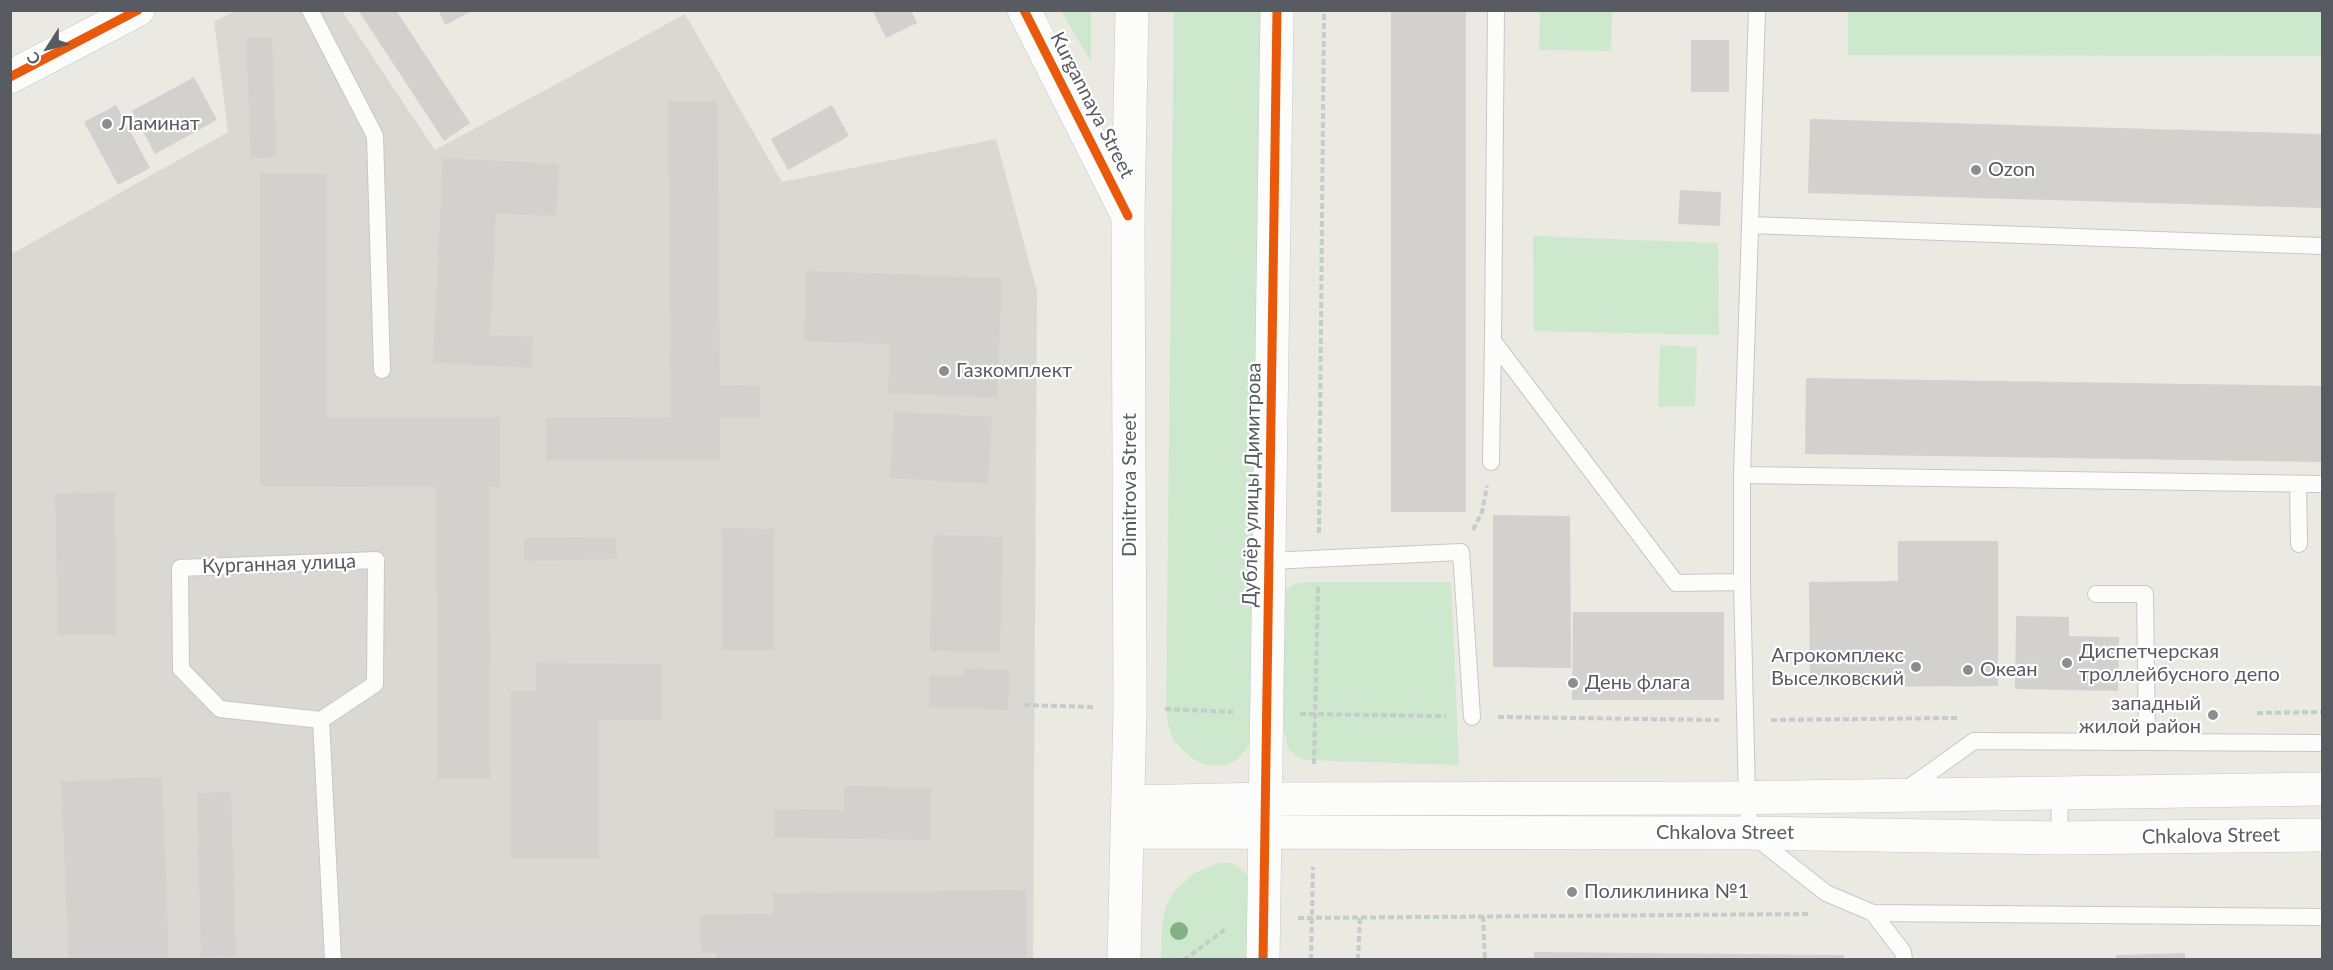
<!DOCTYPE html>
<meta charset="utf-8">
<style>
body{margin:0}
#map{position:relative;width:2333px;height:970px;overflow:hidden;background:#eae9e2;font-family:Lato,sans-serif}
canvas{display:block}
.frame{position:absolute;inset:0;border:12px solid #585c62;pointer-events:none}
.north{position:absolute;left:18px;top:18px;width:60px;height:60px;-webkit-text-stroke:4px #fff;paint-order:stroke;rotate:234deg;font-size:16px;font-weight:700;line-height:24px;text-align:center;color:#585c62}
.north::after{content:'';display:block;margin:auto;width:21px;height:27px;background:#585c62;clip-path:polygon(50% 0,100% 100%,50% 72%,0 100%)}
</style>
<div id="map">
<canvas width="2333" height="970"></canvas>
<div class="frame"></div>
<div class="north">С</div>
</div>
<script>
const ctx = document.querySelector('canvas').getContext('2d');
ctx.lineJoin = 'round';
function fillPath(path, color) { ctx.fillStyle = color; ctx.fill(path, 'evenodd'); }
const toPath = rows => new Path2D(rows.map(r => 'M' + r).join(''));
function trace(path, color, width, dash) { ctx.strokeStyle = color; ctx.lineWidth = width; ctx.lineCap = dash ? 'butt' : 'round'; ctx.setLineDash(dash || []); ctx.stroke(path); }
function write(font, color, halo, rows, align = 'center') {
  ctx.font = font + ' Lato,sans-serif'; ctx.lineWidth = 4.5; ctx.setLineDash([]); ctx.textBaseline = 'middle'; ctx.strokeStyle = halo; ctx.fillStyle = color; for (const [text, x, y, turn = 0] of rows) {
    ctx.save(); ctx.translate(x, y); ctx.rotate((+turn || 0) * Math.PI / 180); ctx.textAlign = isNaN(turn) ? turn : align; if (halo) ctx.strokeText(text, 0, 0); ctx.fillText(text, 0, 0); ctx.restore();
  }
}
fillPath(toPath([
 [236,11,342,11,435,150,685,14,782,182,996,139,1037,291,1033,959,11,959,10,255,228,132,214,21]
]), '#d9d8d2');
fillPath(toPath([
 [1061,11,1091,11,1091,62],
 [1174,11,1263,11,1253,736,1246,750,1237,760,1221,766,1203,764,1190,757,1174,741,1168,725,1166,705],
 [1540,11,1703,10,1703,11,1612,11,1611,51,1539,50],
 [1848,11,2322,11,2322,56,1848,55],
 [1533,236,1718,243,1719,335,1534,331],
 [1660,345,1697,347,1695,406,1658,407],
 [1305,582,1451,582,1459,765,1306,760,1296,756,1288,748,1284,728,1281,598,1284,590,1295,584],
 [1219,863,1233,863,1245,872,1251,888,1251,959,1161,960,1162,923,1166,906,1174,892,1194,873]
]), '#cee8cd');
fillPath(toPath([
 [358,10,396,10,470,123,444,141],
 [438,10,474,10,445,25],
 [872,10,911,10,917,23,886,38],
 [1391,10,1466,10,1466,512,1391,512],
 [272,37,277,157,251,158,246,38],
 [1691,40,1729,40,1729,92,1691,92],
 [194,77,217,120,155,154,132,111],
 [668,101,717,101,720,386,760,385,760,417,720,417,720,460,546,461,546,418,671,417],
 [116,105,150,168,118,185,84,122],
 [832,105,849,136,788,170,771,139],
 [1810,119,2322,134,2322,208,1808,193],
 [443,158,559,164,556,216,496,213,490,335,533,337,532,368,433,363],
 [260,174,327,174,327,417,500,417,500,487,489,487,490,779,438,779,436,487,260,486],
 [1680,190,1721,192,1720,226,1678,224],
 [806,271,1002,278,997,398,888,393,890,344,804,341],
 [1806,378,2322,386,2322,462,1805,454],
 [894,411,992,417,988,484,890,478],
 [115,492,116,635,58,635,55,493],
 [1493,515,1570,516,1571,668,1493,667],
 [722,528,774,529,774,650,722,650],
 [933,535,1003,537,1000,653,930,651],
 [616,537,617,559,524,561,524,538],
 [1898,541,1998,541,1998,686,1810,687,1809,582,1898,581],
 [1573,612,1724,612,1724,700,1572,700],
 [2016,616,2069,617,2069,636,2119,637,2118,691,2015,689],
 [536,663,662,664,662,720,599,720,599,859,511,858,511,691,536,691],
 [964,668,1010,670,1008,710,929,707,930,675,964,676],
 [162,777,169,960,69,960,61,781],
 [844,786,931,788,930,840,774,837,775,809,844,810],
 [231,792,236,956,201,957,197,793],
 [1026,890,1027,960,717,960,717,953,701,953,700,915,773,914,773,893],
 [1534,952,1844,955,1844,960,1534,960],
 [2185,953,2185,960,2116,960,2116,955]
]), '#d3d1ce');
const service = toPath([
 [310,10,375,136,382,370],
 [1496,10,1493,341,1676,583,1742,582],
 [1750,225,2322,246],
 [1491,462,1493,341],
 [1742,475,1757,10],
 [2298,484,2299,544],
 [2322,484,1742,475,1742,582,1747,797,1750,833,1826,893,1873,913,2322,917],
 [1269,561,1461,552,1472,717],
 [2096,594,2145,594,2147,742],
 [321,720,220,709,181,669,180,568,376,560,375,684,321,720,333,960],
 [1904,791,1974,741,2322,743],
 [2059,838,2060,792],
 [1873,913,1903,952,1904,960]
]);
const minor = toPath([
 [10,77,138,10],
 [1263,960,1277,10]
]);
const tertiary = toPath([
 [1024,10,1128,216]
]);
const secondary = toPath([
 [1129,802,1265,799,1725,798,2322,789],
 [1128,832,1750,833,2059,838,2322,835],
 [1124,960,1130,708,1128,216,1132,10]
]);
trace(service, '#c7c8c6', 18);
trace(minor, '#c7c8c6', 34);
trace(tertiary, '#c7c8c6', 34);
trace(secondary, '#c6c6c5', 34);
trace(toPath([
 [1473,530,1482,512,1487,486],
 [1319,533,1324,10],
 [1024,705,1095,707],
 [1165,709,1233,712],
 [2257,713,2322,712],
 [1300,714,1446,716],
 [1498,717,1719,720],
 [1771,720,1959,718],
 [1314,764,1318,585],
 [1483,916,1485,960],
 [1298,918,1809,914],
 [1184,960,1227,928],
 [1311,960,1313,867],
 [1358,960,1360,917]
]), '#c5ccc9', 4, [6, 3]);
trace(service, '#fcfcfb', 16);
trace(minor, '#fcfcfb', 33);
trace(tertiary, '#fcfcfb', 33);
trace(secondary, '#fcfcfb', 33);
trace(toPath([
 [1024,10,1128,216],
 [10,77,138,10],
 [1263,960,1277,10]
]), '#e8590c', 9);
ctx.fillStyle = '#82b283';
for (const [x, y] of [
 [1179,931]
]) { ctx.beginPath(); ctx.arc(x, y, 9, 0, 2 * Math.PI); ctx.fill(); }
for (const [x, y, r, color] of [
 [107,124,6,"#8b8d8f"],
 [1976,170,6,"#8b8d8f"],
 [944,371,6,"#8b8d8f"],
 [2067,663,6,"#8b8d8f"],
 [1916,667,6,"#8b8d8f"],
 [1968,670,6,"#8b8d8f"],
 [1573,683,6,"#8b8d8f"],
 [2213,715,6,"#8b8d8f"],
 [1572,892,6,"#8b8d8f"]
]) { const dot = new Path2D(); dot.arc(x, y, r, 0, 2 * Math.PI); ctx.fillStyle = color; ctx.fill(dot); trace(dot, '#fff', 2); }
write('20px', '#585c62', '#fff', [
 ["Kurgannaya Street",1092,105,63],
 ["Dimitrova Street",1130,485,-90],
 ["Дублёр улицы Димитрова",1252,485,-89],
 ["Курганная улица",279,564,-2],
 ["Chkalova Street",1725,833],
 ["Chkalova Street",2211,836,-1]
]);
write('20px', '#585c62', '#fff', [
 ["Ламинат",119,124],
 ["Ozon",1988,170],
 ["Газкомплект",956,371],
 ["Диспетчерская",2079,652],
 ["троллейбусного депо",2079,675],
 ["Агрокомплекс",1904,656,"right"],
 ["Выселковский",1904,679,"right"],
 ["Океан",1980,670],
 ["День флага",1585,683],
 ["западный",2201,704,"right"],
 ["жилой район",2201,727,"right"],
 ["Поликлиника №1",1584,892]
], 'left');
</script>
